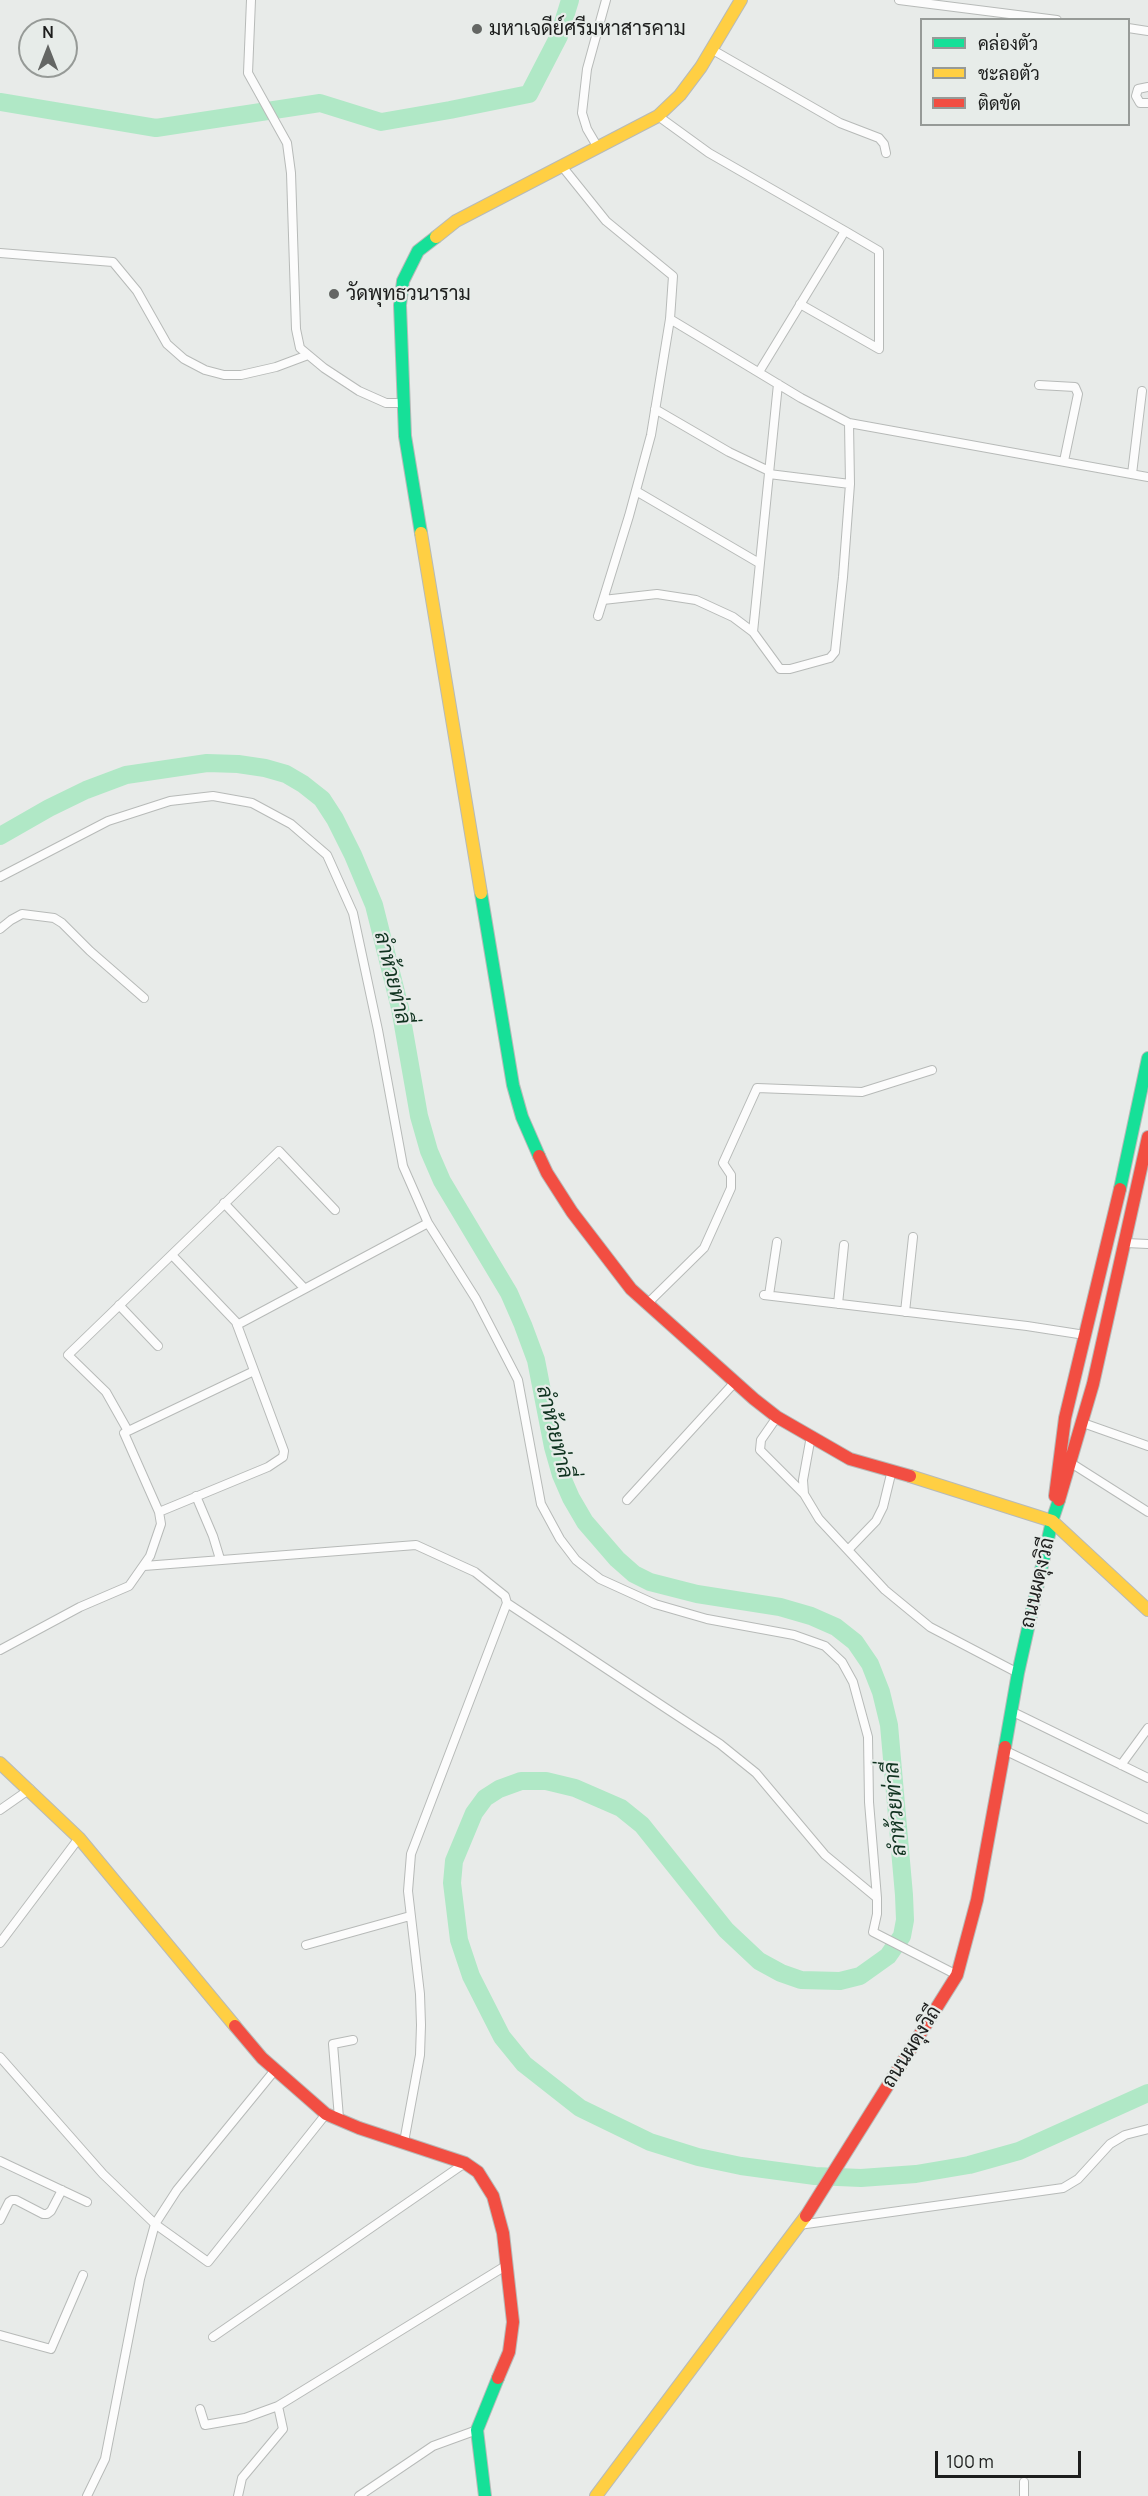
<!DOCTYPE html>
<meta charset="utf-8">
<style>
body{margin:0}
#map{position:relative;width:1148px;height:2496px;overflow:hidden;background:#e8ebe9;font-family:Manrope,Sarabun,sans-serif}
canvas{display:block}
.legend{position:absolute;left:920px;top:18px;width:210px;height:108px;box-sizing:border-box;background:#e7ece9;border:2px solid #969a97;margin:0;padding:8px 10px;list-style:none;font-size:18px;color:#1d1e1d}
.legend li{display:flex;align-items:center;gap:12px;height:30px}
.legend b{width:30px;border:2px solid #969a97}
.north{position:absolute;left:18px;top:18px;width:60px;height:60px;box-sizing:border-box;background:#e7ece9;border:2px solid #969a97;border-radius:50%;rotate:0deg;font-size:16px;font-weight:700;line-height:24px;text-align:center;color:#1d1e1d}
.north::after{content:'';display:block;margin:auto;width:21px;height:27px;background:#646664;clip-path:polygon(50% 0,100% 100%,50% 72%,0 100%)}
.scale{position:absolute;left:935px;top:2451px;width:146px;height:27px;box-sizing:border-box;border:3px solid #1d1e1d;border-top:0;padding-left:8px;font-size:18px;line-height:21px;white-space:nowrap;color:#1d1e1d;-webkit-text-stroke:4px #e7ece9;paint-order:stroke}
</style>
<div id="map">
<canvas width="1148" height="2496"></canvas>
<ul class="legend">
<li><b style="height:8px;background:#16e098"></b>คล่องตัว</li>
<li><b style="height:8px;background:#ffcf43"></b>ชะลอตัว</li>
<li><b style="height:8px;background:#f24e42"></b>ติดขัด</li>
</ul>
<div class="north">N</div>
<div class="scale">100 m</div>
</div>
<script>
const ctx = document.querySelector('canvas').getContext('2d');
ctx.lineJoin = 'round';
const toPath = rows => new Path2D(rows.map(r => 'M' + r).join(''));
function trace(path, color, width, dash) { ctx.strokeStyle = color; ctx.lineWidth = width; ctx.lineCap = dash ? 'butt' : 'round'; ctx.setLineDash(dash || []); ctx.stroke(path); }
function write(font, color, halo, rows, align = 'center') {
  ctx.font = font + ' Manrope,Sarabun,sans-serif'; ctx.lineWidth = 4.5; ctx.setLineDash([]); ctx.textBaseline = 'middle'; ctx.strokeStyle = halo; ctx.fillStyle = color; for (const [text, x, y, turn = 0] of rows) {
    ctx.save(); ctx.translate(x, y); ctx.rotate((+turn || 0) * Math.PI / 180); ctx.textAlign = isNaN(turn) ? turn : align; if (halo) ctx.strokeText(text, 0, 0); ctx.fillText(text, 0, 0); ctx.restore();
  }
}
trace(toPath([
 [0,102,156,128,320,103,381,122,450,110,529,94,559,36,570,0],
 [0,836,49,808,86,790,126,775,207,763,238,764,265,768,286,774,303,784,322,799,335,819,353,855,374,905,400,1008,419,1116,429,1151,442,1181,509,1293,523,1325,536,1360,553,1447,561,1475,571,1498,585,1522,617,1559,634,1574,650,1582,697,1594,780,1607,811,1616,836,1627,855,1642,870,1664,881,1692,889,1725,904,1895,905,1920,902,1936,888,1956,860,1976,840,1981,801,1980,781,1973,759,1961,726,1930,642,1825,621,1808,575,1788,546,1781,521,1781,499,1789,485,1798,474,1813,454,1861,452,1883,459,1940,471,1976,502,2037,524,2064,580,2108,650,2142,698,2157,741,2166,815,2176,861,2178,916,2174,969,2165,1019,2151,1148,2093]
]), '#b0e8c6', 18);
const street = toPath([
 [251,0,248,73,287,143,291,173,296,329,300,348,324,368,359,391,386,403,404,403],
 [899,0,1057,20],
 [1128,28,1148,31],
 [711,49,840,123,879,138,884,144,886,153],
 [1148,87,1138,89,1136,96,1140,103,1148,103],
 [658,116,709,153,845,231,759,372],
 [597,146,587,129,582,113,587,69,606,0],
 [561,165,606,221,673,276,670,319,651,435,629,516,598,616],
 [0,253,113,262,137,291,167,344,184,359,205,370,224,375,241,375,276,367,308,355],
 [800,304,879,349,879,251,845,231],
 [670,319,801,398,849,423,1148,477],
 [1039,385,1075,387,1078,394,1064,461],
 [655,409,729,452,769,471],
 [769,474,850,484],
 [1132,474,1142,391],
 [636,491,759,563],
 [603,600,657,594,696,600,733,617,753,632,780,669,790,669,830,658,835,652,843,577,850,484,849,423],
 [753,632,778,384],
 [0,877,108,821,170,801,213,796,252,803,291,824,327,855,353,913,378,1030,403,1166,428,1223,476,1299,518,1380,541,1504,560,1539,576,1560,600,1579,655,1604,707,1619,794,1635,825,1646,842,1662,853,1682,868,1737,869,1802,877,1898],
 [0,929,11,920,22,914,54,918,62,923,90,951,144,998],
 [224,1203,304,1288],
 [1126,1243,1148,1244],
 [764,1295,1027,1326,1085,1335],
 [769,1295,777,1242],
 [647,1304,704,1248,731,1188,731,1175,723,1163,757,1088,862,1092,932,1070],
 [838,1304,844,1245],
 [119,1305,158,1346],
 [905,1312,913,1237],
 [237,1325,428,1223],
 [777,1417,761,1440,760,1450,804,1494],
 [1083,1423,1148,1446],
 [128,1431,106,1392,68,1355,279,1151,335,1210],
 [811,1436,803,1480,804,1494,819,1519,885,1590,930,1627,1018,1673],
 [1071,1463,1148,1512],
 [196,1496,213,1536,220,1559],
 [627,1500,735,1382],
 [159,1512,268,1467,283,1457,284,1451,236,1322,172,1255],
 [848,1550,876,1521,883,1507,892,1470],
 [144,1566,416,1545,475,1572,505,1596,507,1603],
 [0,1650,80,1607,129,1586,150,1556,161,1524,159,1512,124,1433,254,1371],
 [1011,1711,1148,1778],
 [1004,1750,1148,1819],
 [1121,1765,1148,1728],
 [0,1810,30,1789],
 [0,1943,79,1838],
 [306,1945,410,1916],
 [0,2057,103,2174,155,2224,208,2262,326,2114],
 [339,2118,333,2044,353,2040],
 [404,2142,420,2055,421,2025,420,1994,408,1891,411,1854,507,1603,720,1744,756,1773,825,1855,877,1898,877,1914,873,1932,957,1975],
 [0,2161,87,2202],
 [0,2220,9,2202,12,2200,16,2200,43,2214,47,2214,51,2211,62,2190],
 [799,2225,1063,2188,1078,2179,1110,2144,1125,2135,1148,2129],
 [0,2335,51,2349,83,2275],
 [213,2337,465,2163],
 [200,2409,205,2425,245,2418,278,2406,507,2265],
 [1024,2482,1024,2496],
 [87,2496,105,2459,140,2279,155,2224,177,2190,275,2070],
 [238,2496,242,2478,283,2429,278,2406],
 [359,2496,433,2446,477,2430]
]);
const fast = toPath([
 [421,533,405,436,400,305,403,281,418,251,436,237],
 [481,893,513,1085,522,1117,539,1156],
 [1120,1189,1148,1058],
 [1005,1747,1018,1673,1052,1521,1059,1500],
 [485,2496,477,2430,498,2378]
]);
const slow = toPath([
 [436,237,456,221,658,116,680,95,701,67,741,0],
 [421,533,481,893],
 [910,1476,1052,1521,1148,1610],
 [0,1763,79,1838,235,2026],
 [596,2496,806,2216]
]);
const jam = toPath([
 [539,1156,547,1173,572,1212,631,1289,754,1399,777,1417,850,1459,910,1476],
 [1055,1496,1065,1418,1120,1189],
 [1059,1500,1093,1384,1148,1137],
 [235,2026,262,2058,326,2114,359,2128,465,2163,478,2172,493,2196,503,2233,513,2322,509,2352,498,2378],
 [806,2216,957,1975,977,1900,1005,1747]
]);
trace(street, '#b7bab8', 10);
trace(fast, '#b7bab8', 14);
trace(slow, '#b7bab8', 14);
trace(jam, '#b7bab8', 14);
trace(street, '#fcfcfc', 8);
trace(fast, '#16e098', 12);
trace(slow, '#ffcf43', 12);
trace(jam, '#f24e42', 12);
for (const [x, y, r, color] of [
 [477,29,6,"#646664"],
 [334,294,6,"#646664"]
]) { const dot = new Path2D(); dot.arc(x, y, r, 0, 2 * Math.PI); ctx.fillStyle = color; ctx.fill(dot); trace(dot, '#e7ece9', 2); }
write('20px', '#1d1e1d', '#e7ece9', [
 ["มหาเจดีย์ศรีมหาสารคาม",489,29],
 ["วัดพุทธวนาราม",346,294]
], 'left');
write('20px', '#1d1e1d', '#e7ece9', [
 ["ถนนผดุงวิถี",1038,1583,-77],
 ["ถนนผดุงวิถี",912,2047,-58]
]);
write('italic 21px', '#0f321f', '#e7ece9', [
 ["ลำห้วยท่าลี่",392,978,76],
 ["ลำห้วยท่าลี่",554,1432,76],
 ["ลำห้วยท่าลี่",896,1809,-95]
]);
</script>
